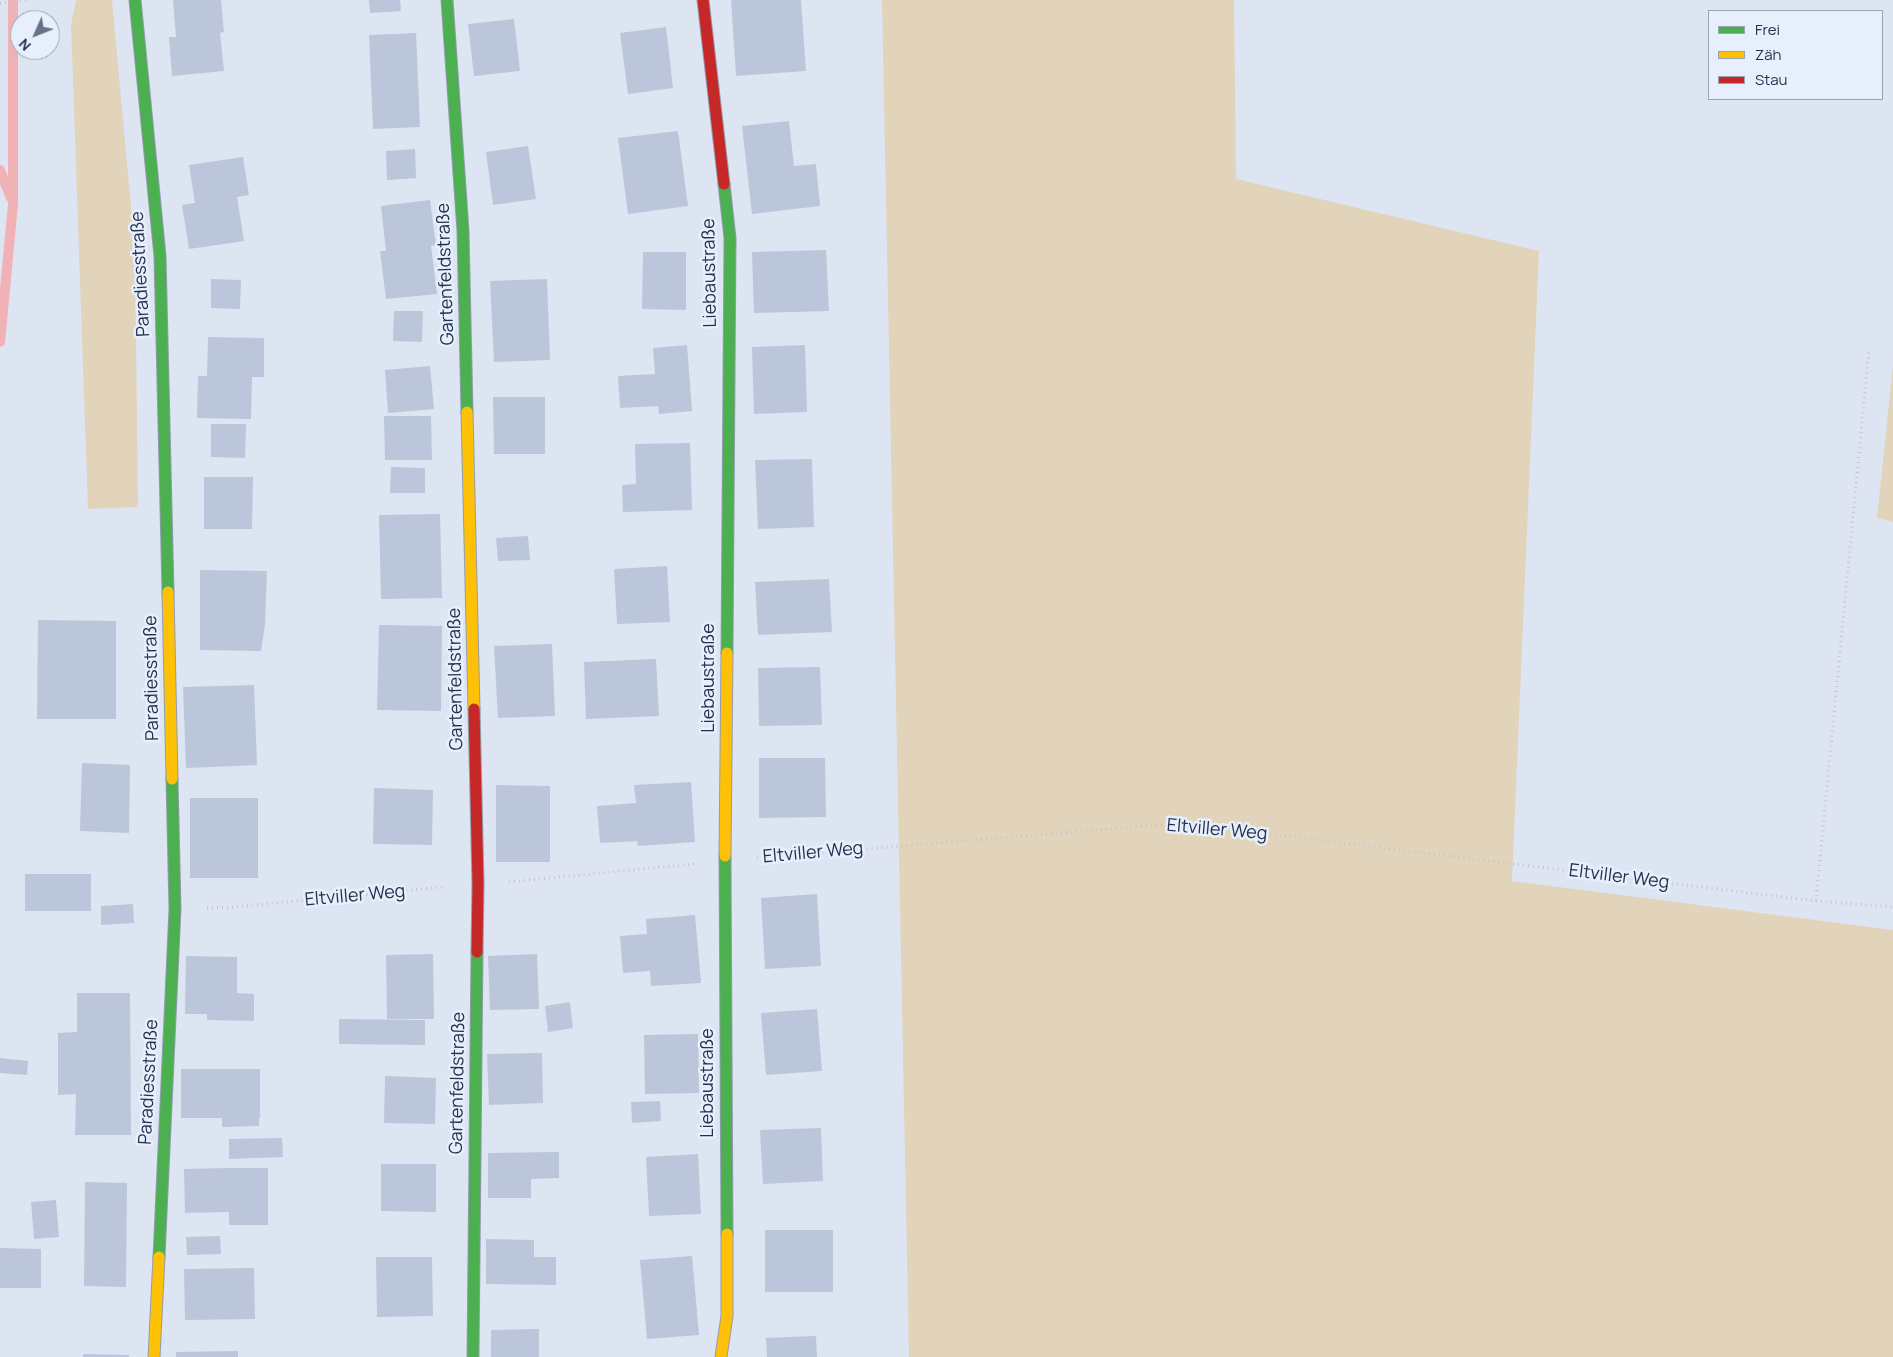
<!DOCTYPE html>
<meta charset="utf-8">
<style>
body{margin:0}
#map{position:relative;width:1893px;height:1357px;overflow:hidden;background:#dde5f3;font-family:Manrope,sans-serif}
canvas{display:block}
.legend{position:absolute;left:1708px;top:10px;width:175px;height:90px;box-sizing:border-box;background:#e7effd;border:1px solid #99a3b6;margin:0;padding:6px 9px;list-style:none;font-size:15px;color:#23324c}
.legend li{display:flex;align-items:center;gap:10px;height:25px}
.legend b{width:25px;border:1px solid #99a3b6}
.north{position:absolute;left:10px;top:10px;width:50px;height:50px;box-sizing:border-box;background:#e7effd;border:1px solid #99a3b6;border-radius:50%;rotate:226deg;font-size:14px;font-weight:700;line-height:20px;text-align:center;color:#23324c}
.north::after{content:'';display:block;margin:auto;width:18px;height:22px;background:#647186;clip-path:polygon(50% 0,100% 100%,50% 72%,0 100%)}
</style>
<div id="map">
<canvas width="1893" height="1357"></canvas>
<ul class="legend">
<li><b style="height:6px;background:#4caf50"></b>Frei</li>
<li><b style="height:6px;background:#ffc107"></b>Zäh</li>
<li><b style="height:6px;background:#c62828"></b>Stau</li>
</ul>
<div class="north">N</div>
</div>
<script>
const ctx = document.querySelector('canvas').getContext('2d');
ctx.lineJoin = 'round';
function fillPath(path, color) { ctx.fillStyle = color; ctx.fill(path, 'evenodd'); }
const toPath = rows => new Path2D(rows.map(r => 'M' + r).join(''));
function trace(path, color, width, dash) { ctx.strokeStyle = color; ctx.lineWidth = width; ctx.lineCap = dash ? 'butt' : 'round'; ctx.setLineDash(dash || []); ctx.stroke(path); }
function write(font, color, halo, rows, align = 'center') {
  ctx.font = font + ' Manrope,sans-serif'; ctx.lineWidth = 5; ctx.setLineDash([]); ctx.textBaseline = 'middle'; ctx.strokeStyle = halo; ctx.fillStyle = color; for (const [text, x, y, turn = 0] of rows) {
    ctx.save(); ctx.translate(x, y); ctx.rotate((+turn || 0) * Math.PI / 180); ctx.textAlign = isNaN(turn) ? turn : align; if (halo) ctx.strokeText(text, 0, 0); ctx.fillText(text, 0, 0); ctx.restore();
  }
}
fillPath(toPath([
 [76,0,112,0,135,250,138,507,88,509,71,25],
 [882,0,1234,0,1236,179,1539,251,1512,881,1893,930,1893,1357,909,1357],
 [1893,365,1893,522,1877,518]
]), '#e2d4ba');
trace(toPath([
 [0,170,11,198],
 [0,342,13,204,13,0]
]), '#f1b2b5', 10);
fillPath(toPath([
 [173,0,221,0,224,32,220,33,224,71,172,76,169,37,176,37],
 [369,0,400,0,401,11,370,13],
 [731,0,801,0,806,71,736,76],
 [514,19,520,71,474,76,468,24],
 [666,27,673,88,628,94,620,33],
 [416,33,420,127,373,129,369,35],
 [789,121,794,166,816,164,820,206,752,214,742,126],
 [678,131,688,206,628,214,618,138],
 [528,146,536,199,493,205,486,152],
 [415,149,416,178,387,180,386,151],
 [243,157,249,195,237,197,244,241,189,249,182,205,195,203,189,165],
 [430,200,436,245,431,246,437,294,386,299,380,251,386,251,381,206],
 [826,250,829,311,754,313,752,252],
 [643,252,686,252,686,310,642,309],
 [211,279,241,280,240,309,211,308],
 [547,279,550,360,494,362,490,281],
 [394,311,423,311,422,342,393,341],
 [208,337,264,338,264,377,252,377,251,419,197,418,198,376,207,376],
 [687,345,692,411,659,414,658,406,620,408,618,376,655,374,653,348],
 [805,345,807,412,754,414,752,347],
 [430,366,434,409,388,413,385,370],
 [493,397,545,397,545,454,494,454],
 [384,416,431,416,432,460,385,460],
 [211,424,246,424,245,458,211,457],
 [690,443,692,510,623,512,622,485,636,484,635,444],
 [812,459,814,527,758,529,755,460],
 [391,467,425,468,425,493,390,493],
 [204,477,253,477,252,529,204,529],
 [440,514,442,598,381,599,379,515],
 [528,536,530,560,498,561,496,538],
 [667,566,670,622,617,624,614,569],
 [200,570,267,571,265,625,261,651,200,650],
 [829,579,832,632,758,635,755,582],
 [38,620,116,621,116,719,37,719],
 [379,625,442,626,441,711,377,710],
 [552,644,555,716,498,718,494,646],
 [656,659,659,716,586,719,584,662],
 [820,667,822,725,759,726,758,668],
 [254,685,257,765,186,768,183,687],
 [759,758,825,758,826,817,759,818],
 [82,763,130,765,129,833,80,831],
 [691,782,695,842,638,846,637,841,600,843,597,806,636,803,634,785],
 [496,785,550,786,550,862,496,862],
 [374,788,433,790,432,845,373,844],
 [190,798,258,798,258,878,190,878],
 [25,874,91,874,91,911,25,911],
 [817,894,821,966,765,969,761,898],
 [133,904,134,923,101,925,101,906],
 [695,915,701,983,651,986,650,971,623,973,620,936,647,934,646,919],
 [433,954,434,1019,387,1019,386,955],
 [537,954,539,1009,490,1010,488,956],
 [186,956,237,957,237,993,254,994,254,1021,207,1020,207,1014,185,1014],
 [77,993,130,993,131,1135,75,1135,76,1094,58,1095,58,1033,77,1032],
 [570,1002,573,1028,548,1032,545,1006],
 [817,1009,822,1071,766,1075,761,1013],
 [339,1019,425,1020,425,1045,339,1044],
 [698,1034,699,1093,645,1094,644,1035],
 [542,1053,543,1103,489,1105,487,1054],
 [0,1058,28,1061,27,1075,0,1073],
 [181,1069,260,1069,260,1118,259,1118,259,1126,222,1127,222,1118,181,1118],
 [385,1076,436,1078,435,1124,384,1123],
 [660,1101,661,1121,632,1123,631,1102],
 [821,1128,823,1181,763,1184,760,1130],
 [282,1138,283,1157,229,1159,229,1139],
 [559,1152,559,1178,531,1179,531,1198,488,1198,488,1153],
 [698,1154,701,1214,649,1216,646,1157],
 [381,1164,436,1164,436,1212,381,1211],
 [229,1168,268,1168,268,1225,229,1225,229,1212,185,1213,184,1169],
 [85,1182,127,1183,126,1287,84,1286],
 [56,1200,59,1237,34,1239,31,1202],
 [765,1230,833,1230,833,1292,765,1292],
 [220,1236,221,1254,187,1255,186,1237],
 [486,1239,534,1240,534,1257,556,1257,556,1285,486,1284],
 [0,1248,41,1249,41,1288,0,1288],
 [692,1256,699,1335,647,1339,640,1260],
 [376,1257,432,1257,433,1316,377,1317],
 [254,1268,255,1319,185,1320,184,1269],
 [539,1329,539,1357,491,1357,491,1330],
 [816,1336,817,1357,767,1357,766,1338],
 [238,1351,238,1357,176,1357,176,1352],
 [83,1354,129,1355,129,1357,83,1357]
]), '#bbc6da');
const fast = toPath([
 [135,0,160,256,168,592],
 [447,0,463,231,467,412],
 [724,184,730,238,727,653],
 [725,856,727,1234],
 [159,1257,175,909,172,779],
 [473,1357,477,952]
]);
const slow = toPath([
 [467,412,474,709],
 [168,592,172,779],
 [725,856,727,653],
 [154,1357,159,1257],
 [721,1357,727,1316,727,1234]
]);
const jam = toPath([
 [703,0,724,184],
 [474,709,478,884,477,952]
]);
trace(fast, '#929cad', 13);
trace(slow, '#929cad', 13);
trace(jam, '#929cad', 13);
trace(toPath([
 [0,3,29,0],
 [757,858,1180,823,1816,901,1893,907],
 [509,882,694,864],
 [1816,901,1869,350],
 [207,908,233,907,445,887]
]), '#c1c6ce', 3, [1, 4]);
trace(fast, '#4caf50', 11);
trace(slow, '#ffc107', 11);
trace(jam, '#c62828', 11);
write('18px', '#23324c', '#e7effd', [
 ["Liebaustraße",710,273,-91],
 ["Paradiesstraße",141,274,-93],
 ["Gartenfeldstraße",446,274,-92],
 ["Paradiesstraße",152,678,-91],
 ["Liebaustraße",709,678,-90],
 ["Gartenfeldstraße",456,679,-91],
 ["Eltviller Weg",1217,830,5],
 ["Eltviller Weg",813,853,-5],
 ["Eltviller Weg",1619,877,7],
 ["Eltviller Weg",355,896,-5],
 ["Paradiesstraße",149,1082,-87],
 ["Gartenfeldstraße",458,1083,-89],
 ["Liebaustraße",708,1083,-90]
]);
</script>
